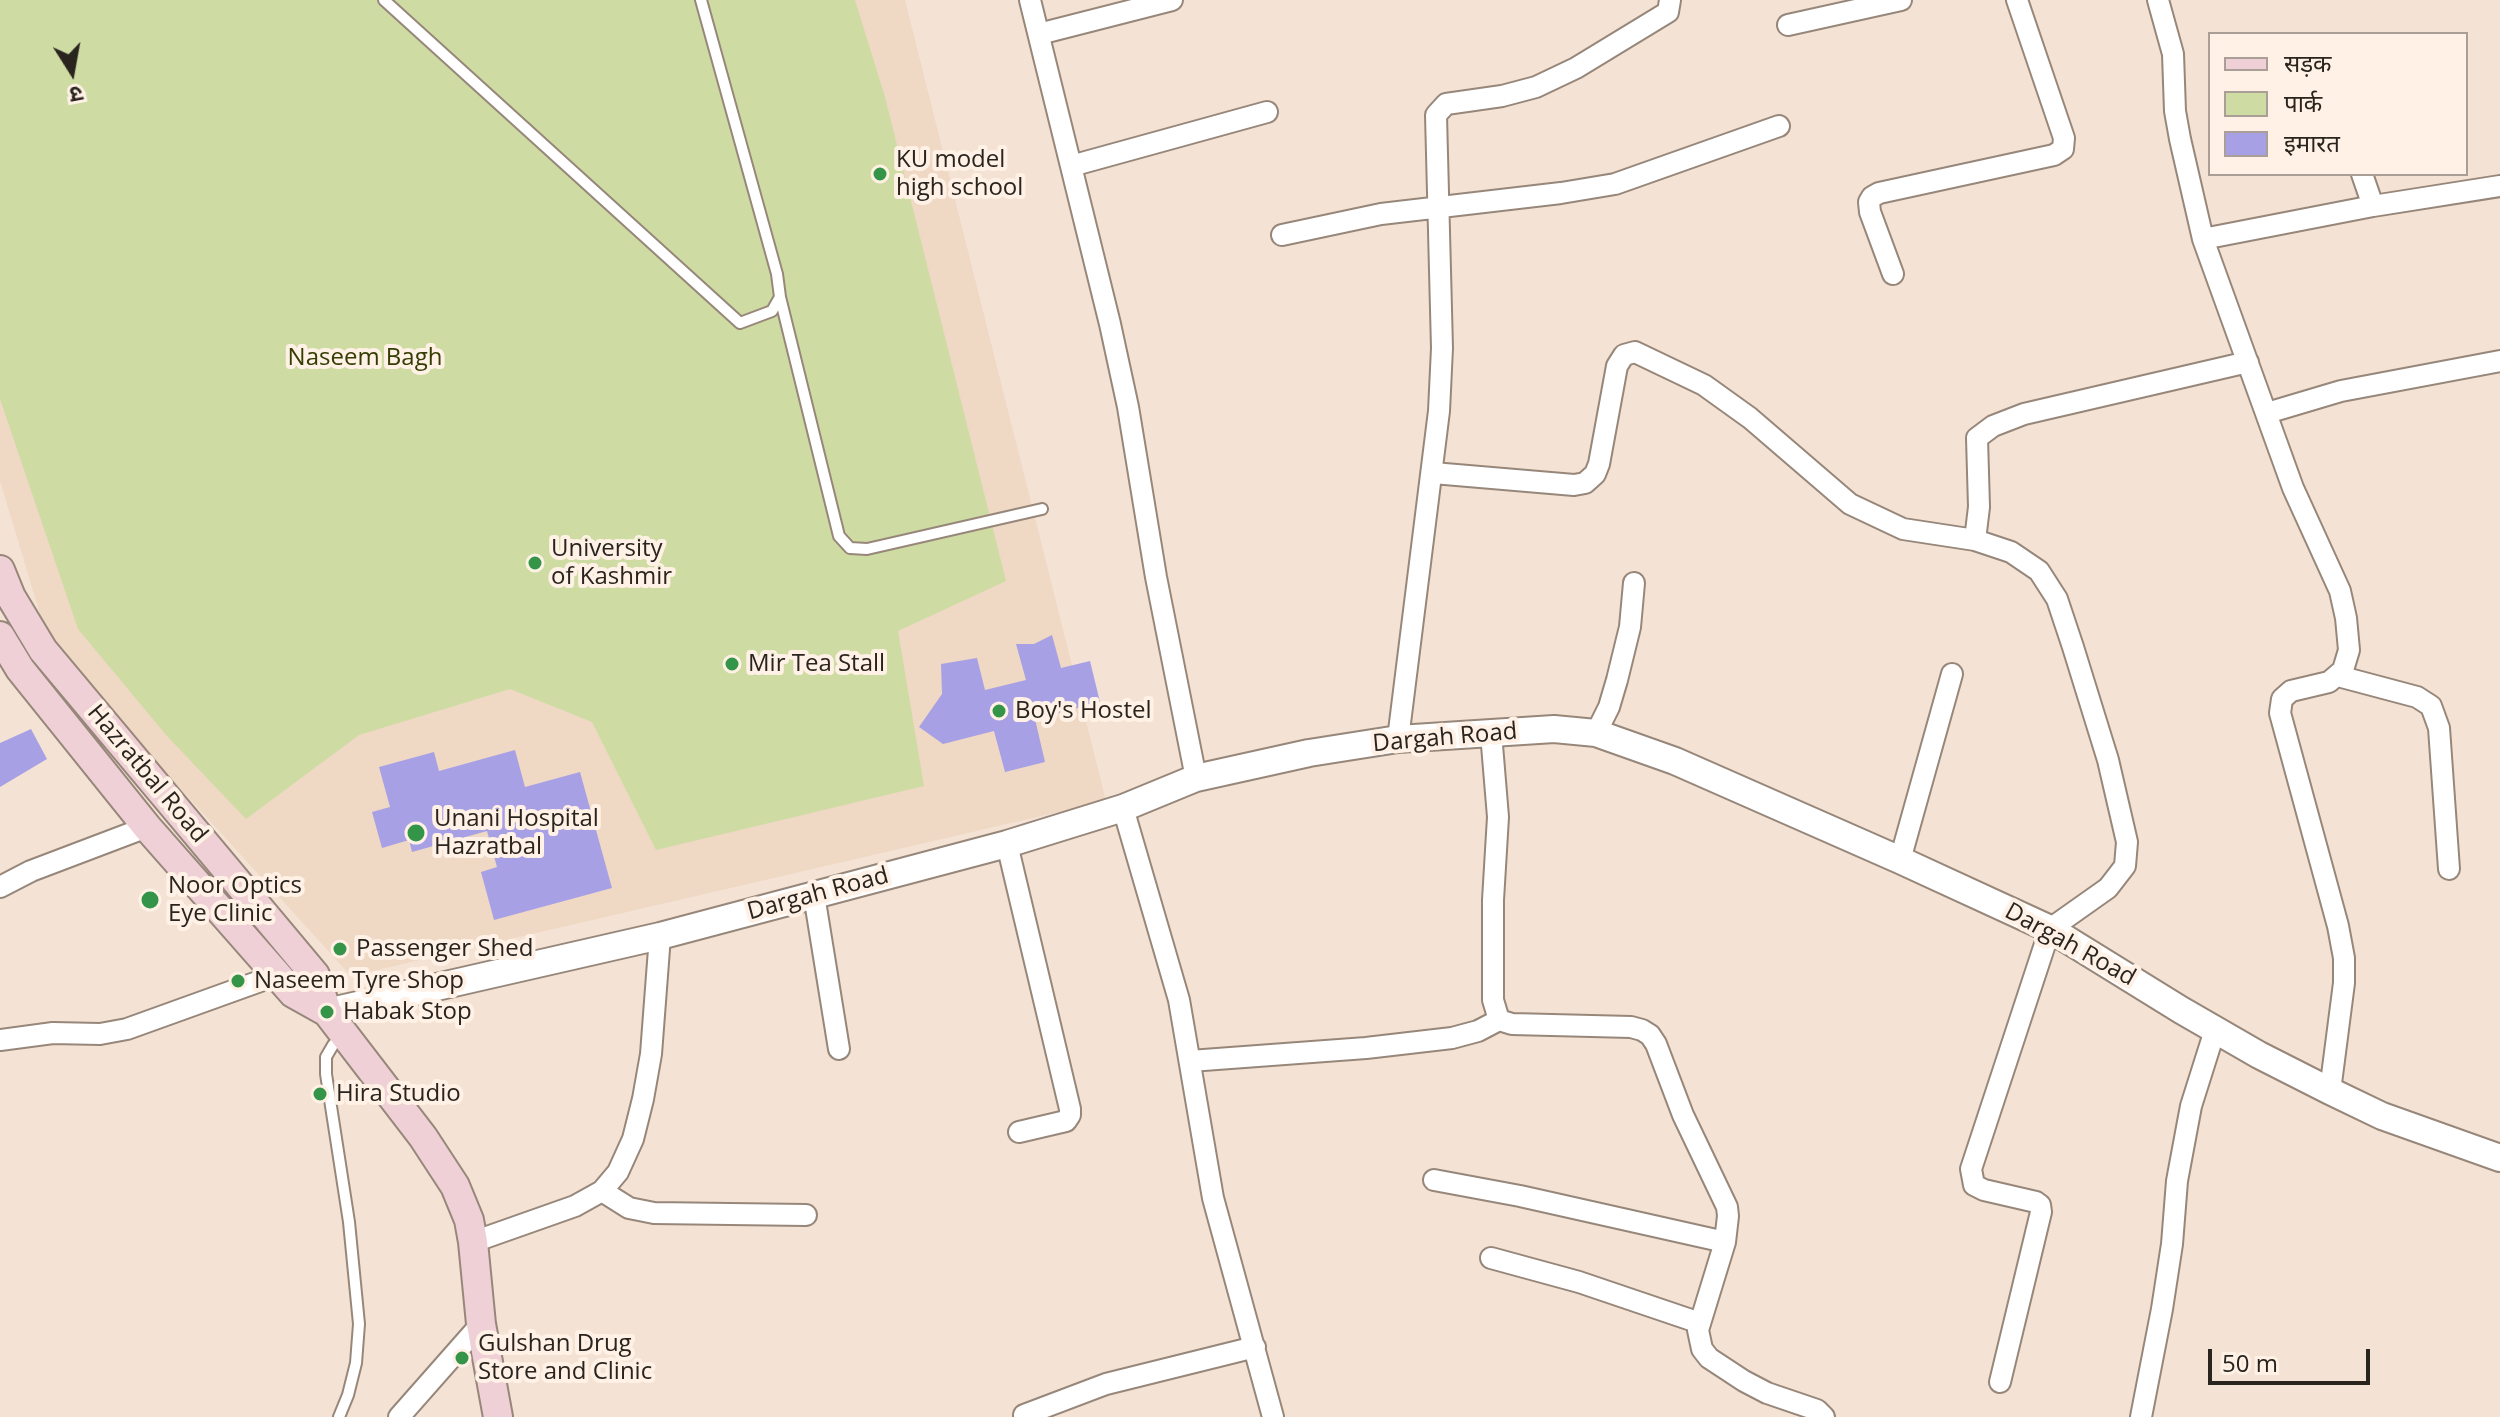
<!DOCTYPE html>
<meta charset="utf-8">
<style>
body{margin:0}
#map{position:relative;width:2500px;height:1417px;overflow:hidden;background:#f4e3d4;font-family:"Open Sans","Noto Sans Devanagari",sans-serif}
canvas{display:block}
.legend{position:absolute;left:2208px;top:32px;width:260px;height:144px;box-sizing:border-box;background:#fff1e5;border:2px solid #aa9f96;margin:0;padding:10px 14px;list-style:none;font-size:24px;color:#2a241f}
.legend li{display:flex;align-items:center;gap:16px;height:40px}
.legend b{width:40px;border:2px solid #aa9f96}
.north{position:absolute;left:32px;top:32px;width:80px;height:80px;-webkit-text-stroke:6px #fff1e5;paint-order:stroke;rotate:169deg;font-size:22px;font-weight:700;line-height:32px;text-align:center;color:#2a241f}
.north::after{content:'';display:block;margin:auto;width:28px;height:36px;background:#2a241f;clip-path:polygon(50% 0,100% 100%,50% 72%,0 100%)}
.scale{position:absolute;left:2208px;top:1349px;width:162px;height:36px;box-sizing:border-box;border:4px solid #2a241f;border-top:0;padding-left:10px;font-size:24px;line-height:28px;white-space:nowrap;color:#2a241f;-webkit-text-stroke:6px #fff1e5;paint-order:stroke}
</style>
<div id="map">
<canvas width="2500" height="1417"></canvas>
<ul class="legend">
<li><b style="height:10px;background:#eed0d6"></b>सड़क</li>
<li><b style="height:22px;background:#cedca3"></b>पार्क</li>
<li><b style="height:22px;background:#a8a0e5"></b>इमारत</li>
</ul>
<div class="north">उ</div>
<div class="scale">50 m</div>
</div>
<script>
const ctx = document.querySelector('canvas').getContext('2d');
ctx.lineJoin = 'round';
function fillPath(path, color) { ctx.fillStyle = color; ctx.fill(path, 'evenodd'); }
const toPath = rows => new Path2D(rows.map(r => 'M' + r).join(''));
function trace(path, color, width, dash) { ctx.strokeStyle = color; ctx.lineWidth = width; ctx.lineCap = dash ? 'butt' : 'round'; ctx.setLineDash(dash || []); ctx.stroke(path); }
function write(font, color, halo, rows, align = 'center') {
  ctx.font = font + ' "Open Sans",sans-serif'; ctx.lineWidth = 8; ctx.setLineDash([]); ctx.textBaseline = 'middle'; ctx.strokeStyle = halo; ctx.fillStyle = color; for (const [text, x, y, turn = 0] of rows) {
    ctx.save(); ctx.translate(x, y); ctx.rotate((+turn || 0) * Math.PI / 180); ctx.textAlign = isNaN(turn) ? turn : align; if (halo) ctx.strokeText(text, 0, 0); ctx.fillText(text, 0, 0); ctx.restore();
  }
}
fillPath(toPath([
 [0,0,905,0,1106,801,351,976,49,644,0,481]
]), '#efd8c4');
fillPath(toPath([
 [0,0,855,0,885,97,1006,581,898,631,924,786,656,850,592,722,510,689,359,735,246,819,167,736,78,629,0,399]
]), '#cedca3');
fillPath(toPath([
 [1052,635,1061,668,1090,661,1100,702,1035,719,1045,762,1005,772,994,731,943,744,919,727,942,694,941,664,977,658,985,690,1026,680,1016,644,1034,644],
 [31,729,47,759,0,787,0,743],
 [515,750,525,787,580,772,612,888,494,920,481,872,497,867,487,831,412,852,409,840,382,848,372,812,390,807,379,767,434,752,439,771]
]), '#a8a0e5');
const service = toPath([
 [384,0,740,323,772,311,780,297,777,274,701,0],
 [780,297,839,536,850,548,867,549,1042,509],
 [339,1417,348,1395,356,1363,359,1324,349,1222,326,1074,326,1057,333,1045,342,1035]
]);
const minor = toPath([
 [1030,0,1110,324,1128,407,1156,577,1196,778],
 [2158,0,2173,54,2175,111,2180,139,2203,239,2293,488,2340,591,2346,618,2349,650,2343,670,2329,682,2291,691,2282,699,2280,713,2338,926,2344,958,2344,983,2330,1091],
 [1788,25,1901,0],
 [1039,34,1172,0],
 [1071,166,1267,112],
 [2362,174,2373,206],
 [1282,235,1381,214,1561,193,1615,184,1779,126],
 [2203,239,2373,206,2500,186],
 [1893,274,1870,212,1869,202,1872,197,1879,193,2054,155,2063,149,2064,138,2017,0],
 [2267,413,2341,391,2500,361],
 [1433,473,1574,485,1585,483,1595,474,1599,464,1617,366,1624,355,1635,352,1704,385,1750,418,1850,504,1903,529,1975,540,2011,552,2039,571,2057,599,2073,647,2108,760,2127,842,2125,866,2108,888,2050,929,1971,1169,1974,1185,1984,1190,2036,1202,2040,1205,2041,1212,2000,1382],
 [1975,540,1979,507,1977,438,1993,426,2024,414,2248,362],
 [2338,676,2417,697,2431,706,2439,728,2449,869],
 [1491,733,1498,817,1493,900,1493,1000,1499,1020],
 [1596,733,1609,707,1617,680,1630,627,1634,583],
 [1398,739,1439,411,1442,348,1436,115,1446,104,1502,96,1536,87,1576,68,1668,12,1670,0],
 [1123,808,1179,1000,1213,1198,1273,1417],
 [1007,844,1070,1109,1070,1115,1066,1121,1019,1132],
 [1900,860,1952,674],
 [0,887,31,871,147,827],
 [814,895,839,1049],
 [0,1040,53,1033,100,1034,127,1029,277,975],
 [1190,1061,1366,1048,1452,1038,1478,1031,1499,1020,1512,1024,1631,1027,1642,1030,1650,1035,1656,1044,1683,1115,1727,1207,1728,1216,1725,1242,1698,1330,1702,1349,1709,1358,1744,1381,1767,1393,1817,1410,1824,1417],
 [1434,1180,1520,1196,1725,1242],
 [602,1191,629,1208,654,1213,806,1215],
 [473,1242,575,1206,602,1191,618,1172,633,1139,643,1099,651,1054,660,936],
 [1491,1258,1579,1282,1700,1323],
 [1024,1415,1106,1384,1255,1347],
 [399,1417,481,1324],
 [2141,1417,2162,1309,2172,1244,2177,1181,2191,1106,2215,1030]
]);
const tertiary = toPath([
 [327,1012,660,936,1007,844,1123,808,1196,778,1309,753,1398,739,1554,729,1596,733,1675,761,1900,860,2050,929,2181,1010,2259,1055,2330,1091,2382,1116,2500,1158]
]);
const secondary = toPath([
 [0,570,11,597,43,650,315,975,327,1012,423,1137,455,1186,469,1220,473,1242,481,1324,498,1417],
 [0,636,20,669,147,827,293,993,327,1012]
]);
trace(service, '#97877a', 14);
trace(minor, '#97877a', 24);
trace(tertiary, '#97877a', 30);
trace(secondary, '#97877a', 32);
trace(service, '#fff', 10);
trace(minor, '#fff', 20);
trace(tertiary, '#fff', 26);
trace(secondary, '#eed0d6', 28);
for (const [x, y, r, color] of [
 [880,174,8,"#349549"],
 [535,563,8,"#349549"],
 [732,664,8,"#349549"],
 [999,711,8,"#349549"],
 [416,833,10,"#349549"],
 [150,900,10,"#349549"],
 [340,949,8,"#349549"],
 [238,981,8,"#349549"],
 [327,1012,8,"#349549"],
 [320,1094,8,"#349549"],
 [462,1358,8,"#349549"]
]) { const dot = new Path2D(); dot.arc(x, y, r, 0, 2 * Math.PI); ctx.fillStyle = color; ctx.fill(dot); trace(dot, '#fff1e5', 3); }
write('24px', '#2a241f', '#fff1e5', [
 ["KU model",896,160],
 ["high school",896,188],
 ["University",551,549],
 ["of Kashmir",551,577],
 ["Mir Tea Stall",748,664],
 ["Boy's Hostel",1015,711],
 ["Unani Hospital",434,819],
 ["Hazratbal",434,847],
 ["Noor Optics",168,886],
 ["Eye Clinic",168,914],
 ["Passenger Shed",356,949],
 ["Naseem Tyre Shop",254,981],
 ["Habak Stop",343,1012],
 ["Hira Studio",336,1094],
 ["Gulshan Drug",478,1344],
 ["Store and Clinic",478,1372]
], 'left');
write('24px', '#343d03', '#fff1e5', [
 ["Naseem Bagh",365,358]
]);
write('24px', '#2a241f', '#fff1e5', [
 ["Dargah Road",1445,738,-5],
 ["Hazratbal Road",147,774,50],
 ["Dargah Road",818,894,-15],
 ["Dargah Road",2070,945,29]
]);
</script>
